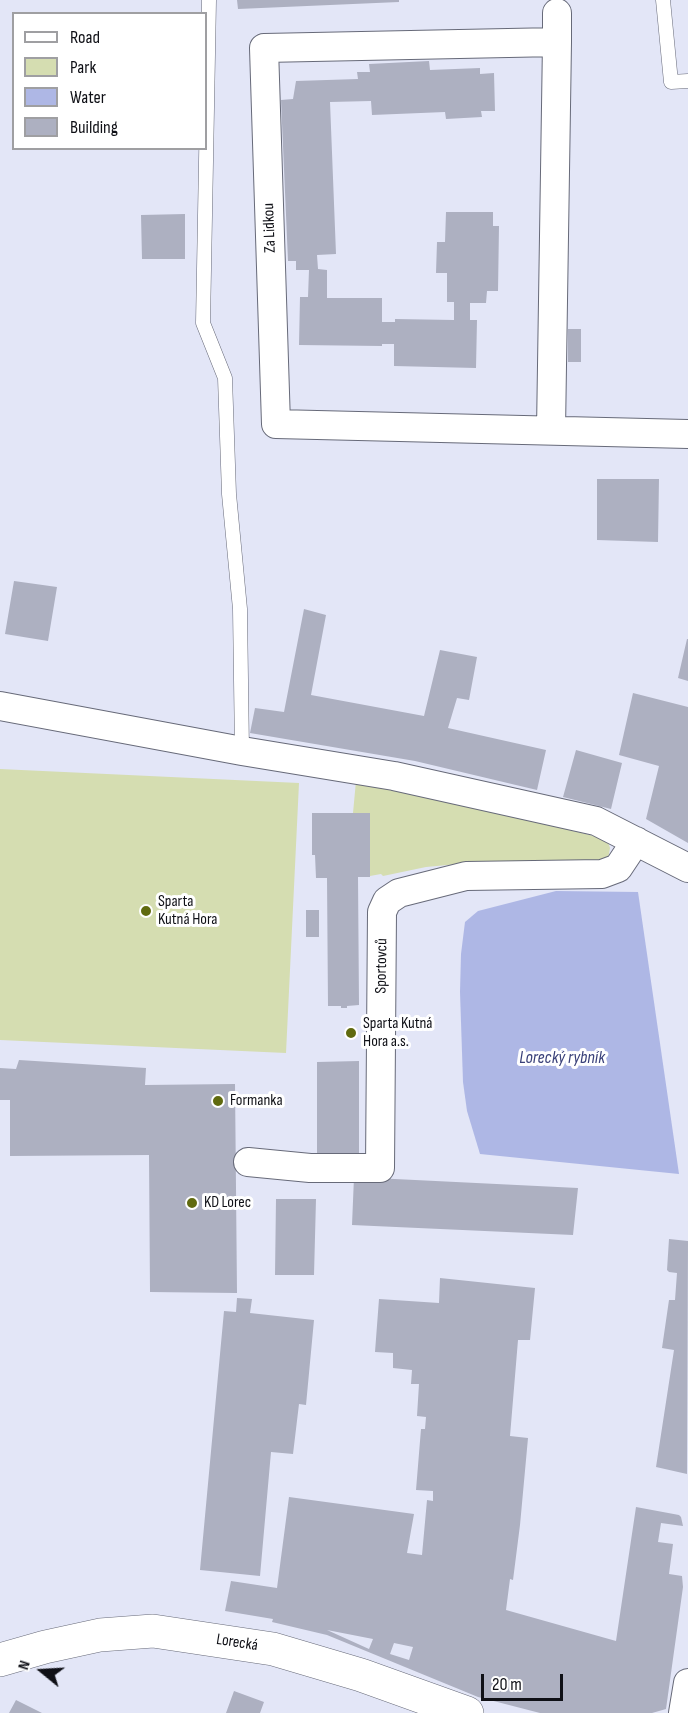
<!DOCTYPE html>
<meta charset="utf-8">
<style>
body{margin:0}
#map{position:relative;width:688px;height:1713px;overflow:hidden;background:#e3e6f7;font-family:"Sofia Sans Condensed",sans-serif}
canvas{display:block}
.legend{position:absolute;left:12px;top:12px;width:195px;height:138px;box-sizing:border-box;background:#fff;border:2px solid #9f9fa2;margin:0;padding:8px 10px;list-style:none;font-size:18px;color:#0f1016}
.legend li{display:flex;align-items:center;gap:12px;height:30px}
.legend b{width:30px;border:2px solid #9f9fa2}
.north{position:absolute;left:12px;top:1641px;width:60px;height:60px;-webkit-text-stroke:4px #fff;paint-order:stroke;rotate:288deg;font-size:16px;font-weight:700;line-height:24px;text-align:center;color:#0f1016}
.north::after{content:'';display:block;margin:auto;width:21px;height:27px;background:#0f1016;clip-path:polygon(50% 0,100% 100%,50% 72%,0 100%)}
.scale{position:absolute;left:481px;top:1674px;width:82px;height:27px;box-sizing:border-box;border:3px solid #0f1016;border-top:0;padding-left:8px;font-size:18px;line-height:21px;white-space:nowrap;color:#0f1016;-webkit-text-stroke:4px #fff;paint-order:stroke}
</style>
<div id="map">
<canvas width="688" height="1713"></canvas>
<ul class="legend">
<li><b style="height:8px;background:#fff"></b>Road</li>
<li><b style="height:16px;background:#d5ddb1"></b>Park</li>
<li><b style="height:16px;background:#aeb7e5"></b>Water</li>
<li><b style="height:16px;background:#adb0c1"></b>Building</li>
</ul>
<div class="north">N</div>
<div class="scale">20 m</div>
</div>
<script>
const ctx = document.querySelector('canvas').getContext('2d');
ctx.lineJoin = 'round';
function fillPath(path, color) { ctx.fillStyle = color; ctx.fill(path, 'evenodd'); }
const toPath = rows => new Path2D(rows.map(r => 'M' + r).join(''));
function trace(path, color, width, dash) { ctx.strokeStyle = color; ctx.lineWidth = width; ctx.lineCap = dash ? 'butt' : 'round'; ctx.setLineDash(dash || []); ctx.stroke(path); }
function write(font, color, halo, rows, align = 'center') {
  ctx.font = font + ' "Sofia Sans Condensed",sans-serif'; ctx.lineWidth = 6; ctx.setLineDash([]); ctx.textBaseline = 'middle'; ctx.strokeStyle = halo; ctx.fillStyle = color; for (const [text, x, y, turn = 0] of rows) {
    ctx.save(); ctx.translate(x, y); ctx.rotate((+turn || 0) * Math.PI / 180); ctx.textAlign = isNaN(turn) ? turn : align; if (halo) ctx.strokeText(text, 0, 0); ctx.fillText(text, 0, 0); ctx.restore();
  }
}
fillPath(toPath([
 [0,769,299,783,286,1053,0,1040],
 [356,781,418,793,598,837,608,842,610,848,608,859,606,863,458,864,426,867,383,876,381,874,370,876,353,813]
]), '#d5ddb1');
fillPath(toPath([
 [556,891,638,892,679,1174,480,1154,467,1111,463,1082,460,992,461,954,465,922,478,911]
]), '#aeb7e5');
fillPath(toPath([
 [237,0,399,0,399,2,238,9],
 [429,61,430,70,480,68,480,74,494,73,495,111,481,111,482,117,446,119,445,112,372,115,371,101,330,102,336,254,317,255,318,269,327,270,327,298,382,298,382,322,395,322,395,319,454,320,454,302,447,302,447,273,436,273,437,242,445,242,446,212,493,212,493,226,499,226,498,291,487,291,486,303,470,303,470,320,477,320,476,368,394,366,394,344,382,344,382,346,299,345,300,297,308,297,309,270,296,270,296,261,288,261,281,100,293,99,296,81,358,79,357,72,370,72,369,64],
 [185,214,185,259,142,259,141,215],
 [568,329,581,329,581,362,568,362],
 [597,479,659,479,658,542,597,540],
 [14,581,57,587,48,641,5,634],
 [304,609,326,615,311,695,424,716,440,650,477,657,469,700,457,698,448,728,546,750,537,790,415,761,250,733,255,708,284,712],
 [687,639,688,639,688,681,678,678],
 [633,693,688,707,688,843,646,819,659,766,619,755],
 [576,750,622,763,611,809,563,797],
 [312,813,370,813,370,877,358,877,359,1005,347,1006,347,1008,341,1008,341,1006,328,1006,327,878,316,878,315,855,312,855],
 [306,910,319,910,319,937,306,937],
 [19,1060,146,1068,145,1085,235,1084,237,1293,150,1292,149,1155,10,1156,10,1100,0,1100,0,1068,16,1069],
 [359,1061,359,1153,317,1153,317,1062],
 [354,1177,578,1188,573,1235,352,1225],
 [276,1199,316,1199,314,1275,275,1275],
 [669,1239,688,1241,687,1474,656,1467,674,1350,662,1348,669,1300,675,1300,677,1273,669,1272,667,1270],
 [440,1278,535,1288,530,1340,518,1340,510,1436,528,1438,520,1525,513,1580,510,1579,506,1610,616,1641,636,1507,679,1515,681,1517,683,1526,661,1523,658,1542,673,1544,669,1574,682,1576,683,1587,666,1709,652,1713,540,1713,478,1697,327,1635,272,1622,273,1619,225,1611,231,1581,277,1588,289,1497,414,1514,407,1553,422,1555,427,1500,433,1501,433,1491,416,1490,421,1429,425,1429,426,1417,417,1416,419,1384,411,1384,412,1370,393,1368,393,1353,375,1352,379,1299,439,1303],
 [327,1630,373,1639,369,1649],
 [394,1643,413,1647,409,1660,390,1654],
 [237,1298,252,1299,250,1313,314,1320,306,1405,299,1404,293,1454,271,1452,260,1576,200,1570,224,1311,236,1312],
 [234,1691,264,1702,260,1713,226,1713],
 [16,1700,42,1713,9,1713]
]), '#adb0c1');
const lane = toPath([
 [209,0,203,323,225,378,229,494,240,609,242,751],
 [663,0,671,82,688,81]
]);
const street = toPath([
 [557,42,557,13],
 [551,430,557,42,264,48,276,424,688,434],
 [0,706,242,751,394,776,596,821,688,868],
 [248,1162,310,1168,380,1168,382,912,387,901,399,893,466,876,602,874,618,868,636,841],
 [683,1713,688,1683]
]);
const secondary = toPath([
 [0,1660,45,1647,100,1635,153,1631,273,1649,361,1675,467,1713]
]);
trace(lane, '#676a79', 15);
trace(street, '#676a79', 30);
trace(secondary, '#676a79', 34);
trace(lane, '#fff', 14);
trace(street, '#fff', 28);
trace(secondary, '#fff', 33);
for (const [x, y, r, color] of [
 [146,911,6,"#606a0f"],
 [351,1033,6,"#606a0f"],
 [218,1101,6,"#606a0f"],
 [192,1203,6,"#606a0f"]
]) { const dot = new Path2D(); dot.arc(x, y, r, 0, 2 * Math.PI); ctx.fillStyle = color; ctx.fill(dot); trace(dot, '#fff', 2); }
write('16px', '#0f1016', '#fff', [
 ["Za Lidkou",270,228,-92],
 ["Sportovců",382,966,-89],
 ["Lorecká",237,1643,9]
]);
write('16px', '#0f1016', '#fff', [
 ["Sparta",158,902],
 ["Kutná Hora",158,920],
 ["Sparta Kutná",363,1024],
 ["Hora a.s.",363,1042],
 ["Formanka",230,1101],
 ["KD Lorec",204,1203]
], 'left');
write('italic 18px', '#394079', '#fff', [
 ["Lorecký rybník",562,1058]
]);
</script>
